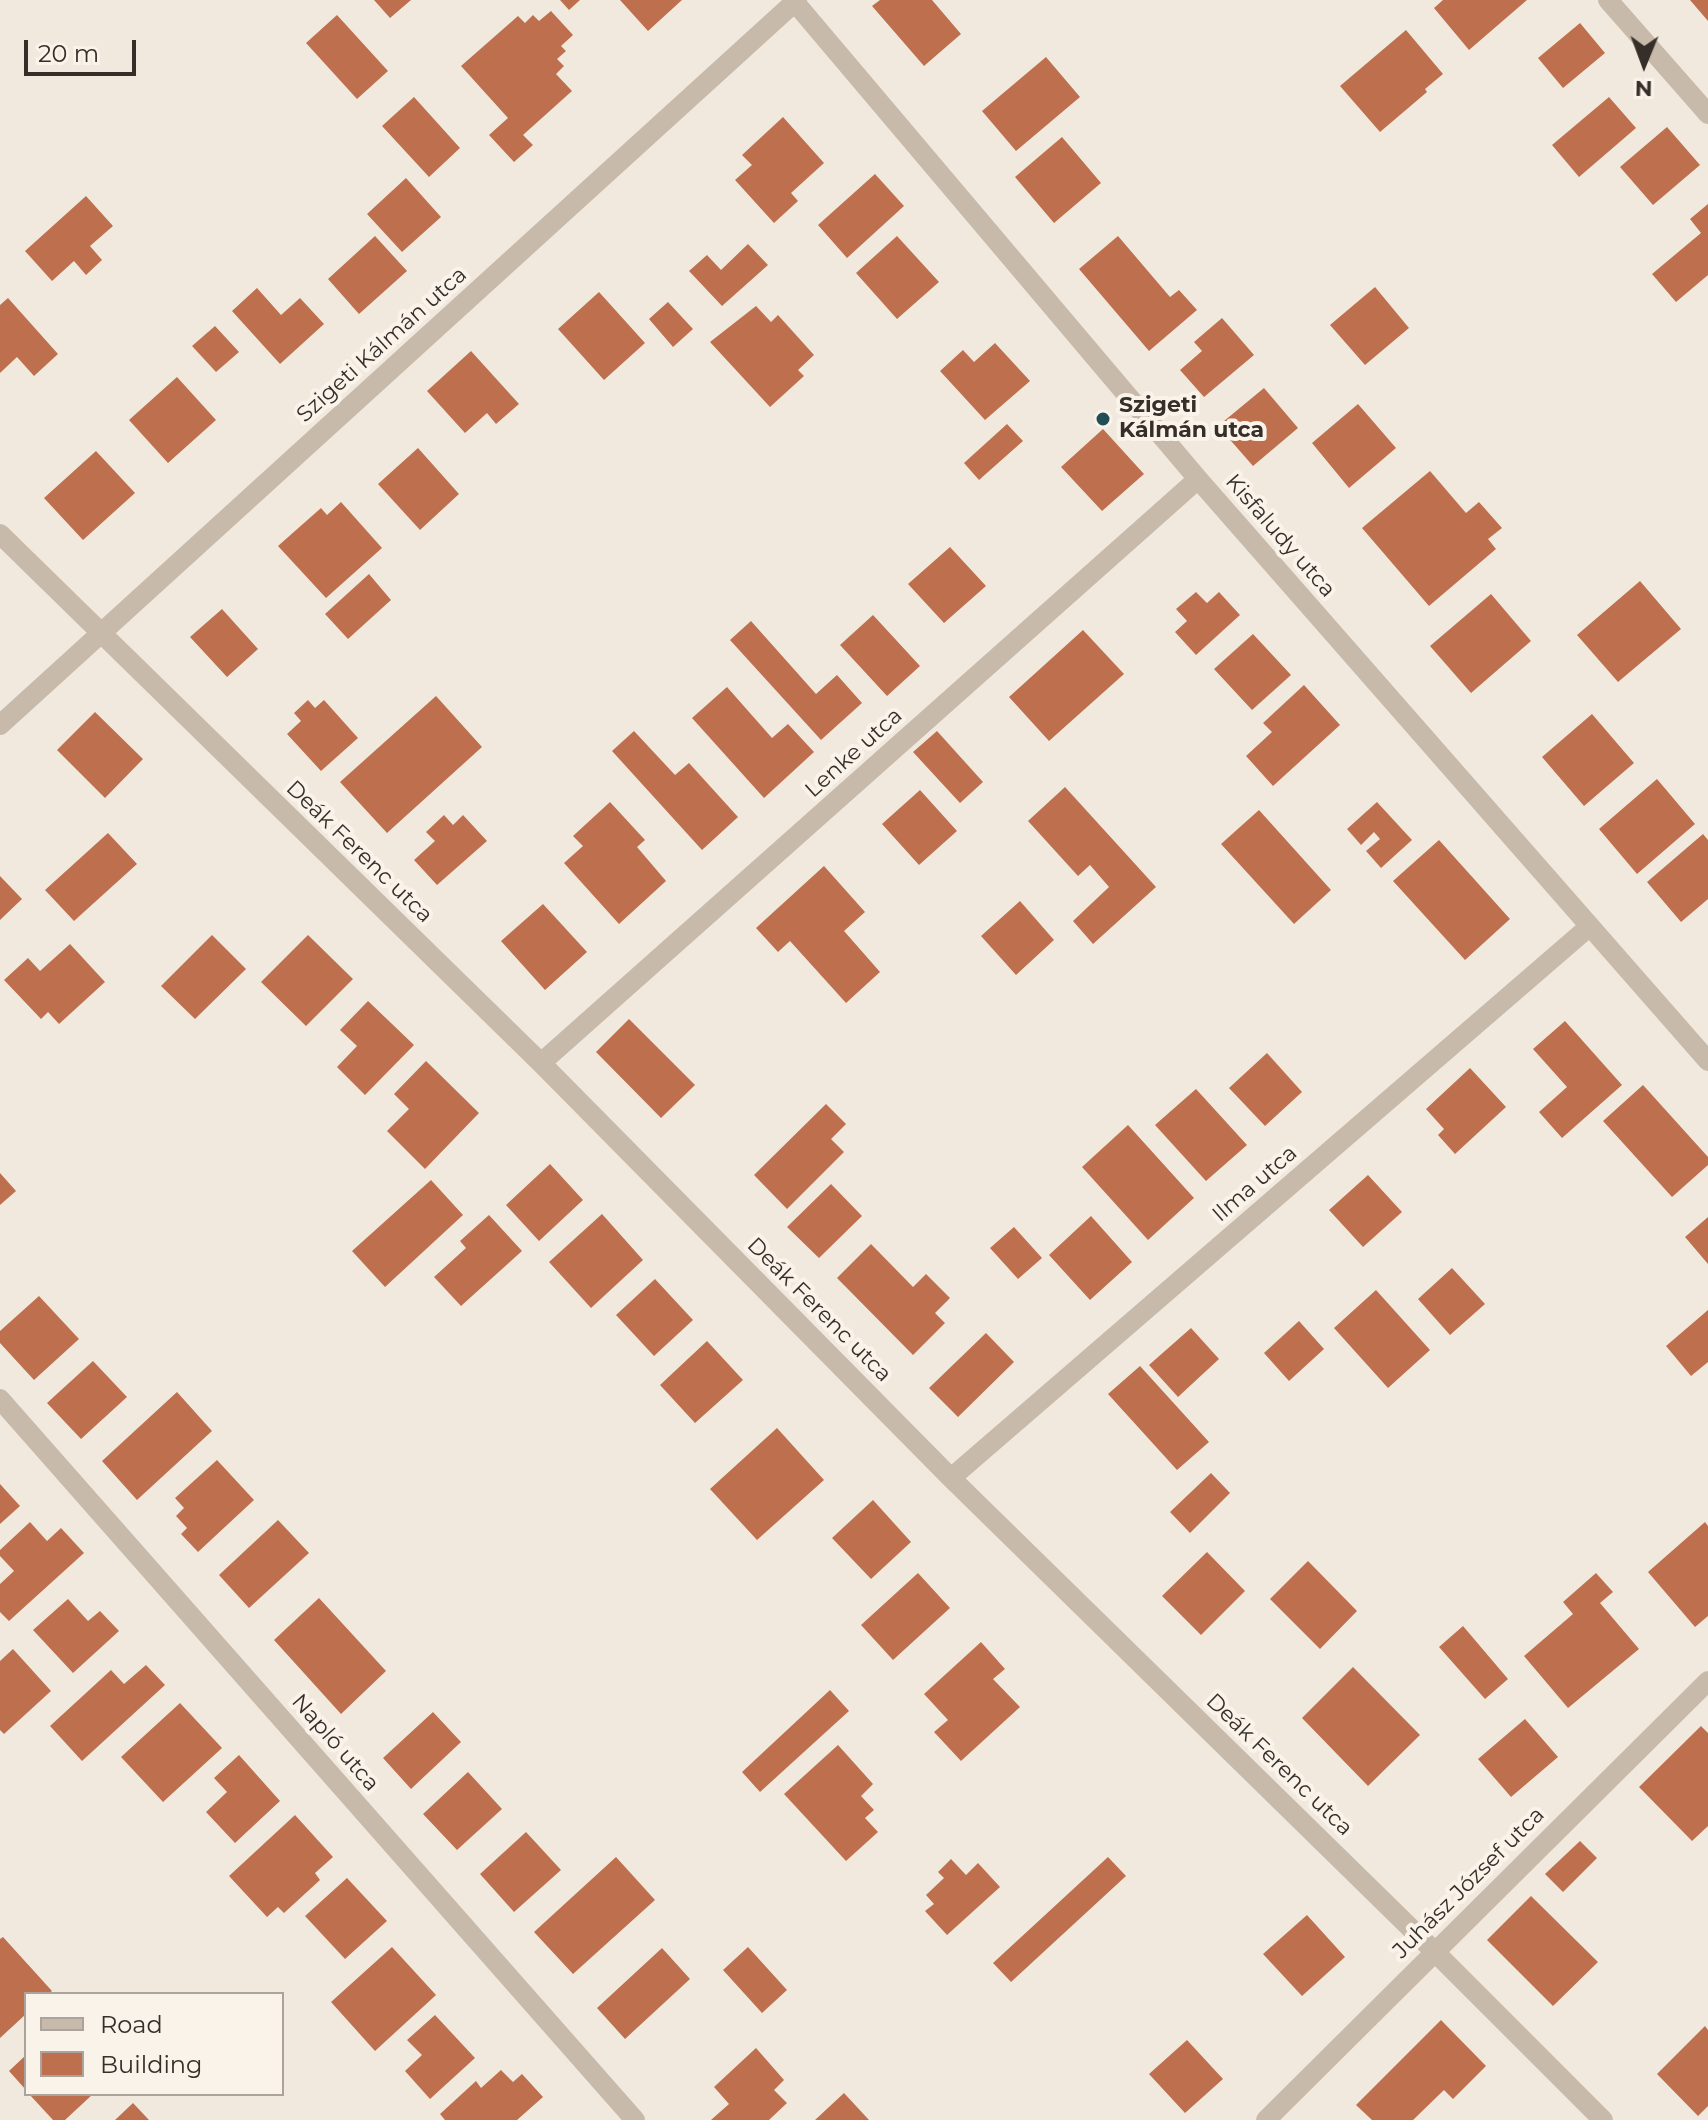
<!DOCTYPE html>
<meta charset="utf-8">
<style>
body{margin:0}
#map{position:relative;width:1708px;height:2120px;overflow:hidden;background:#f1e9de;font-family:Montserrat,sans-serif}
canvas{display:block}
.legend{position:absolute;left:24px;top:1992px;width:260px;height:104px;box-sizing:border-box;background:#f9f3ea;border:2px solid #aba49d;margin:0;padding:10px 14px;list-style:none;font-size:24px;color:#362e29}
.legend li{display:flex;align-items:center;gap:16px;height:40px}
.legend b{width:40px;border:2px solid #aba49d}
.north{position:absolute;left:1604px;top:24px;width:80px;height:80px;-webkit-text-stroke:6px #f9f3ea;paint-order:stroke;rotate:181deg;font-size:22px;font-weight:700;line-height:32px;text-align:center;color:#362e29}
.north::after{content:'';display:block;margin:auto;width:28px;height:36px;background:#362e29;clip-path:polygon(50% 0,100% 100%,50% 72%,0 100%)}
.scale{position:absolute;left:24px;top:40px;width:112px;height:36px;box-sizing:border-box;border:4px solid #362e29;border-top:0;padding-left:10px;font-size:24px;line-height:28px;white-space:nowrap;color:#362e29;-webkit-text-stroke:6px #f9f3ea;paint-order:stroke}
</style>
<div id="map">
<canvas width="1708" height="2120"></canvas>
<ul class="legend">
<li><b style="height:10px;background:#c8baaa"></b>Road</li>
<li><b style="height:22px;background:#be704e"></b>Building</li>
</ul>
<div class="north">N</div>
<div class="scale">20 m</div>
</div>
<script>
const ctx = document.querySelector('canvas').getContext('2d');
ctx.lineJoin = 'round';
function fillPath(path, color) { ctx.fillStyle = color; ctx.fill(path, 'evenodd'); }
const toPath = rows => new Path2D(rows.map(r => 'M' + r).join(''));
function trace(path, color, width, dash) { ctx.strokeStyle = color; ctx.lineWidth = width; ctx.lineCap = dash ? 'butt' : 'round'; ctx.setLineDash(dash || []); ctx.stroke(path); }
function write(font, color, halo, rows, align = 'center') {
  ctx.font = font + ' Montserrat,sans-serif'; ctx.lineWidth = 8; ctx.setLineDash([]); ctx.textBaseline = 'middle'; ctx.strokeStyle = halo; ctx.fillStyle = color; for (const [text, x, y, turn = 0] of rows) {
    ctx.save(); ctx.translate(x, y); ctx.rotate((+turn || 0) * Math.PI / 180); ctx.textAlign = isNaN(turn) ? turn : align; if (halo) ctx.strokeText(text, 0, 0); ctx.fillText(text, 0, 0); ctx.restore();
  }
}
fillPath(toPath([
 [374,0,411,0,390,18],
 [560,0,580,0,569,10],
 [620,0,682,0,648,31],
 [880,0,932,0,961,34,924,66,872,6],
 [1443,0,1527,0,1469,50,1434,8],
 [1690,0,1708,0,1708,21],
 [551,11,573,35,561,46,566,51,557,59,564,66,556,74,572,91,523,135,533,145,514,162,489,135,508,118,461,66,518,16,525,23,533,15,539,21],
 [337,15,388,71,357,99,306,43],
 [1580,23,1605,53,1563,88,1538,58],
 [1406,30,1443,74,1425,89,1427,92,1380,132,1340,86],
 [1046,57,1080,97,1016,151,982,111],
 [414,97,460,148,429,177,382,126],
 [1609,97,1636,128,1579,177,1552,145],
 [783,117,824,163,791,193,798,201,774,223,735,180,752,165,742,155],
 [1667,127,1700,165,1653,205,1620,167],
 [1062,137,1101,183,1054,223,1015,177],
 [875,174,904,206,847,258,818,225],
 [406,178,441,217,402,252,367,214],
 [86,196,113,226,90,246,102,260,86,275,74,261,52,281,25,251],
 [1708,204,1708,275,1676,302,1652,274,1701,233,1690,219],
 [375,236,407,271,359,314,328,279],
 [897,236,939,282,897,319,856,273],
 [1118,236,1170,297,1179,290,1197,310,1149,351,1079,269],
 [748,244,768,265,722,306,689,271,707,255,721,270],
 [1375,287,1409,328,1365,365,1330,325],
 [257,288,281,315,300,298,324,324,280,364,232,311],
 [599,292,645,343,604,380,558,329],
 [8,298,58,354,34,376,17,357,0,373,0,305],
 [668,302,693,329,673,347,649,319],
 [756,306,771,322,778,315,814,355,798,370,804,376,770,407,710,342],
 [1222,318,1254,355,1204,397,1180,370,1202,351,1194,342],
 [215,326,239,352,216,372,192,346],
 [995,343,1030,381,985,420,940,371,963,350,974,362],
 [471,351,519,404,496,424,487,413,465,433,427,391],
 [177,377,216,420,168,463,129,420],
 [1264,388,1298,428,1253,466,1218,426],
 [1358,404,1396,448,1349,488,1312,443],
 [1007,424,1023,441,979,480,964,463],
 [1103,429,1144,474,1102,511,1061,467],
 [418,448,459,494,420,530,378,484],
 [96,451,135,493,83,540,44,498],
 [1430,471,1466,513,1479,502,1502,528,1488,539,1496,549,1429,606,1362,528],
 [341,502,382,548,326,598,278,546,321,508,327,515],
 [950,547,986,586,944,623,908,584],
 [369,574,391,600,348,639,325,614],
 [1640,581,1681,629,1618,682,1577,635],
 [1196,592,1207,603,1219,592,1240,615,1196,655,1175,632,1187,621,1176,609],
 [1491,594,1531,641,1471,693,1430,646],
 [222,609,258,649,227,677,190,637],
 [873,615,920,666,887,696,840,645],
 [751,621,816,694,837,675,862,703,821,740,730,640],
 [1083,630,1124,674,1049,741,1009,697],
 [1253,634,1291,675,1252,710,1214,669],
 [1304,685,1340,725,1273,786,1246,756,1272,732,1263,723],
 [727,687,772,738,788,724,814,752,764,798,692,718],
 [436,696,482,747,387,833,340,782],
 [308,700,315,708,324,700,358,738,321,771,287,734,301,721,294,713],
 [95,712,143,759,105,798,57,750],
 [1592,714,1634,763,1584,806,1542,757],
 [634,731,675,775,689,763,738,817,702,850,612,751],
 [937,731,983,782,960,803,913,752],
 [1657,779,1695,824,1637,874,1599,829],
 [1065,787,1156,887,1093,944,1073,921,1109,887,1090,865,1078,876,1028,821],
 [920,790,957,831,919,865,882,824],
 [610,802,645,840,637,847,666,881,619,924,564,863,583,846,573,836],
 [1377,802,1412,840,1381,868,1366,851,1380,839,1374,832,1361,845,1347,829],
 [1259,810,1331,890,1294,924,1221,844],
 [444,815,453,825,463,815,487,841,437,885,414,860,435,841,426,832],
 [108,833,137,864,74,921,45,890],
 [1703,834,1708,840,1708,899,1681,922,1647,882],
 [1439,840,1510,919,1465,960,1393,881],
 [824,866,865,912,844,931,880,972,846,1003,790,941,778,952,756,928],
 [0,876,22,899,0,920],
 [1020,901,1054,940,1016,975,981,936],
 [543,904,587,952,545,990,501,941],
 [212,935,246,969,195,1019,161,986],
 [308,935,353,979,306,1026,261,982],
 [70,944,105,982,59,1024,48,1012,41,1019,4,980,28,958,40,971],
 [368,1001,414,1045,365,1095,337,1067,357,1046,340,1030],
 [629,1019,695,1085,661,1118,596,1052],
 [1565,1021,1622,1085,1562,1138,1539,1112,1567,1087,1533,1049],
 [1267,1053,1302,1092,1265,1126,1229,1088],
 [426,1061,479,1113,425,1169,387,1131,409,1109,394,1094],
 [1470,1068,1506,1107,1455,1154,1438,1135,1444,1129,1426,1109],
 [1643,1085,1708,1157,1708,1165,1672,1197,1603,1121],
 [1196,1089,1247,1145,1206,1181,1155,1125],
 [826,1104,846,1124,831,1139,844,1152,787,1209,754,1175],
 [1128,1125,1194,1198,1148,1240,1082,1167],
 [550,1164,583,1200,539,1241,506,1205],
 [0,1173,16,1191,0,1205],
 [1368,1175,1402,1212,1363,1247,1329,1210],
 [431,1180,463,1215,385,1287,352,1251],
 [831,1184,862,1216,819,1258,787,1227],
 [602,1214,643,1260,591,1308,549,1262],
 [489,1215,522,1251,461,1306,434,1277,466,1248,460,1241],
 [1091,1216,1132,1262,1090,1300,1049,1255],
 [1708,1217,1708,1264,1685,1237],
 [1014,1227,1042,1258,1018,1279,990,1248],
 [871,1244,913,1287,926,1274,950,1298,935,1313,945,1323,913,1355,837,1278],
 [1452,1268,1485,1304,1450,1335,1418,1299],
 [655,1279,693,1320,654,1356,616,1315],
 [1376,1290,1430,1350,1388,1388,1334,1328],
 [39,1296,79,1339,34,1380,0,1343,0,1331],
 [1708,1310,1708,1362,1691,1376,1666,1346],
 [1299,1321,1324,1349,1289,1381,1264,1353],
 [1191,1328,1219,1359,1178,1397,1149,1365],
 [986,1333,1014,1362,958,1417,929,1388],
 [707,1341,743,1380,695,1423,660,1385],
 [93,1361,127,1397,81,1439,47,1403],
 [1140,1366,1209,1442,1177,1470,1108,1394],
 [177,1392,212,1431,137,1500,102,1461],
 [777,1428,824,1480,757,1540,710,1489],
 [217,1460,254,1500,198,1552,181,1534,187,1528,176,1516,184,1508,175,1498],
 [1211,1473,1230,1493,1190,1533,1170,1512],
 [0,1484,20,1506,0,1524],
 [873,1500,911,1542,871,1579,832,1538],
 [278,1520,309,1553,249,1608,219,1575],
 [30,1522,47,1541,61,1528,84,1553,9,1621,0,1612,0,1584,14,1571,0,1556,0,1550],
 [1705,1522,1708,1526,1708,1616,1695,1627,1648,1572],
 [1207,1552,1245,1591,1201,1635,1162,1596],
 [1308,1561,1357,1611,1320,1649,1270,1599],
 [918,1573,950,1608,893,1660,861,1625],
 [1596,1573,1613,1592,1600,1603,1639,1649,1568,1708,1524,1656,1573,1614,1563,1602],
 [319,1598,386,1671,341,1714,274,1640],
 [68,1599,88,1621,100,1611,119,1631,73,1673,33,1630],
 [1463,1626,1508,1679,1485,1699,1439,1647],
 [981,1642,1005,1669,993,1679,1020,1707,961,1761,934,1732,948,1720,924,1694],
 [13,1649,51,1691,4,1734,0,1730,0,1661],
 [146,1665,165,1685,82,1761,50,1726,111,1670,124,1684],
 [1353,1667,1420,1735,1368,1786,1302,1718],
 [830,1690,849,1711,760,1792,742,1772],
 [180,1703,222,1748,163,1802,121,1757],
 [433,1712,461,1742,411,1789,383,1758],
 [1525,1719,1558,1757,1511,1797,1478,1759],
 [1701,1726,1708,1733,1708,1826,1692,1841,1639,1787],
 [838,1745,873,1784,861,1796,874,1810,865,1818,878,1832,846,1861,784,1794],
 [239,1755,280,1801,235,1843,206,1812,227,1792,214,1778],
 [468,1772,502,1809,457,1850,423,1814],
 [295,1815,333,1857,315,1873,320,1880,284,1913,278,1907,267,1917,229,1876],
 [526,1832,561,1870,514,1912,480,1874],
 [1580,1841,1597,1858,1563,1892,1545,1874],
 [616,1857,655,1900,573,1974,534,1932],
 [1108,1857,1126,1876,1011,1982,993,1963],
 [951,1859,966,1875,978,1863,1000,1887,947,1935,925,1911,934,1904,926,1895,944,1878,938,1872],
 [347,1878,387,1921,345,1959,305,1916],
 [1531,1896,1598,1962,1553,2006,1487,1940],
 [1307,1915,1345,1957,1302,1996,1263,1954],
 [3,1937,52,1991,48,1994,26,1994,26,2014,0,2038,0,1939],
 [392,1947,436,1995,375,2051,331,2002],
 [748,1947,787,1990,762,2013,723,1970],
 [662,1948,690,1979,625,2039,597,2008],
 [435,2015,475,2058,430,2099,405,2071,422,2055,407,2040],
 [1441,2020,1486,2066,1453,2099,1444,2090,1413,2120,1372,2120,1356,2105],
 [1705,2026,1708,2030,1708,2106,1698,2116,1657,2074],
 [1187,2040,1223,2079,1185,2113,1149,2074],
 [756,2048,784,2080,774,2090,787,2103,769,2120,711,2120,729,2104,714,2087],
 [26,2055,26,2090,9,2071],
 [501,2070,513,2082,522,2074,543,2097,517,2120,445,2120,440,2114,476,2081,481,2088],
 [844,2093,869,2120,815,2120],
 [29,2094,93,2094,65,2120,53,2120],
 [133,2103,149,2120,115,2120]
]), '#be704e');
trace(toPath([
 [793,0,1198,479,1708,1061],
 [1608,0,1708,114],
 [0,534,541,1063,951,1478,1434,1951,1603,2120],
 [0,725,797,0],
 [541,1063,1198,479],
 [0,1399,635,2120],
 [951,1478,1590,926],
 [1266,2120,1708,1681]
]), '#c8baaa', 20);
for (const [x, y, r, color] of [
 [1103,419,8,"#214f55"]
]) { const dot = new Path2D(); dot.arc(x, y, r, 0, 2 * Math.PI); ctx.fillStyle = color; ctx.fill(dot); trace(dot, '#f9f3ea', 3); }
write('22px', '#362e29', '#f9f3ea', [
 ["Szigeti Kálmán utca",382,345,-42],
 ["Kisfaludy utca",1280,536,49],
 ["Lenke utca",854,753,-42],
 ["Deák Ferenc utca",359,852,44],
 ["Ilma utca",1255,1184,-41],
 ["Deák Ferenc utca",819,1310,45],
 ["Napló utca",335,1743,49],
 ["Deák Ferenc utca",1279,1765,44],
 ["Juhász József utca",1469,1883,-45]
]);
write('bold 22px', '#362e29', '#f9f3ea', [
 ["Szigeti",1119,406],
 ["Kálmán utca",1119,431]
], 'left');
</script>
